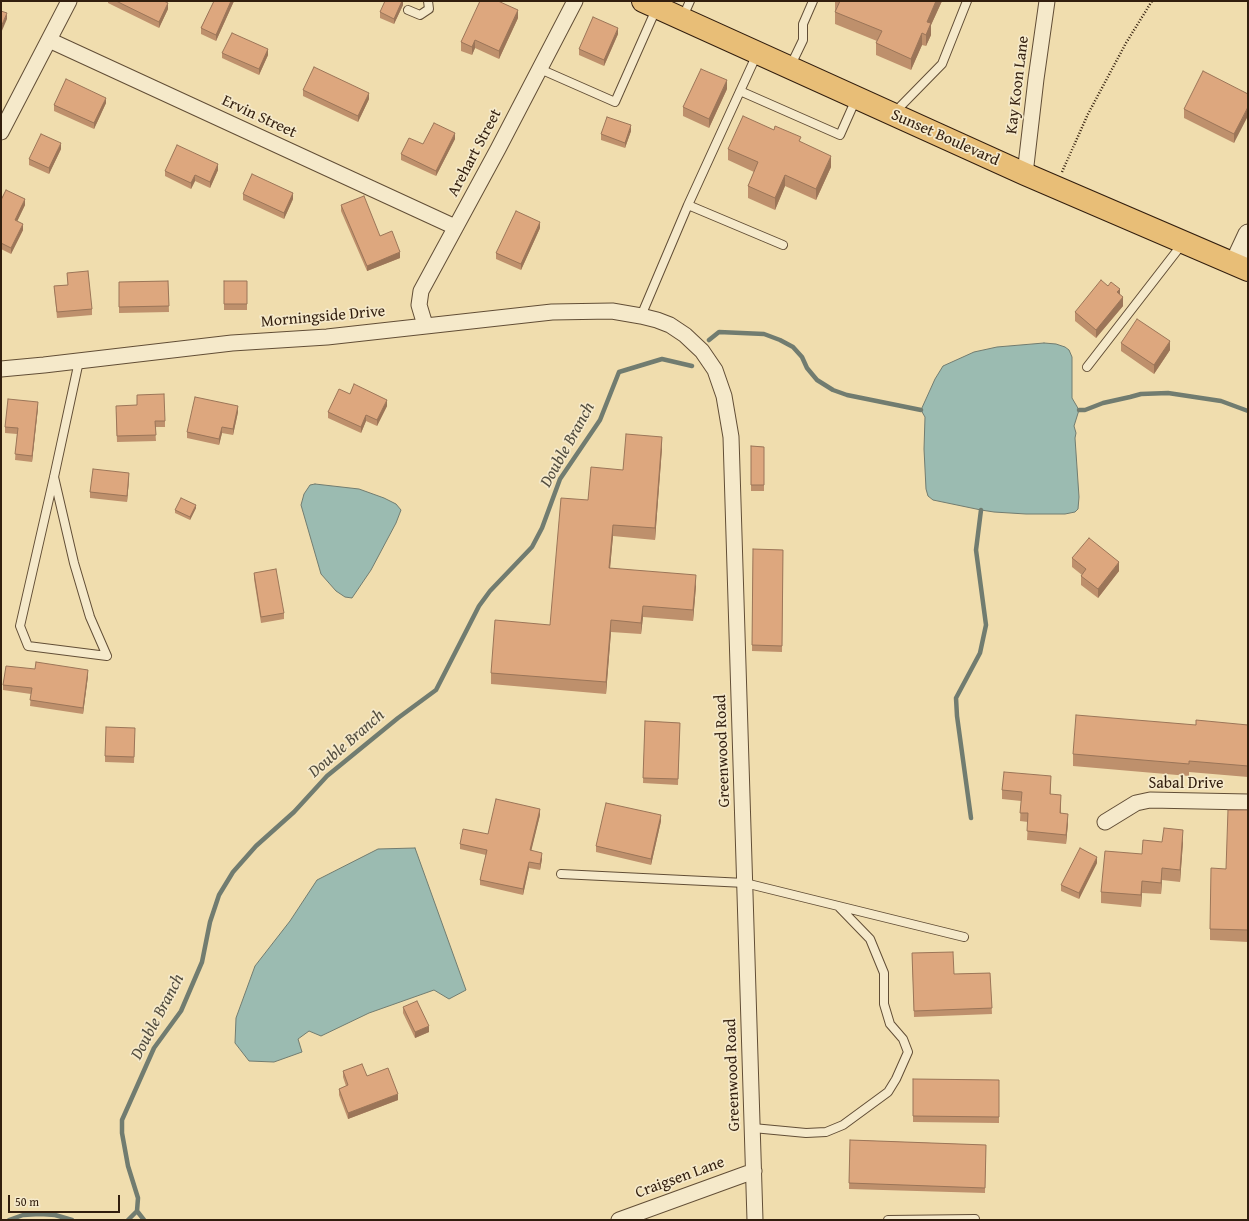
<!DOCTYPE html>
<style>
body{margin:0}
#map{position:relative;width:1249px;height:1221px;overflow:hidden;background:#f0ddae;font-family:"Gentium Book Plus",serif}
canvas{display:block}
.frame{position:absolute;inset:0;border:2px solid #321e0e;pointer-events:none}
.scale{position:absolute;left:8px;top:1195px;width:112px;height:18px;box-sizing:border-box;border:2px solid #321e0e;border-top:0;padding-left:5px;font-size:12px;line-height:14px;white-space:nowrap;color:#321e0e;-webkit-text-stroke:3px #f5e9ca;paint-order:stroke}
</style>
<div id="map">
<canvas width="1249" height="1221"></canvas>
<div class="frame"></div>
<div class="scale">50 m</div>
</div>
<script>
const ctx = document.querySelector('canvas').getContext('2d');
ctx.lineJoin = 'round';
function fillPath(path, color) { ctx.fillStyle = color; ctx.fill(path, 'evenodd'); }
const toPath = rows => new Path2D(rows.map(r => 'M' + r).join(''));
function trace(path, color, width, dash) { ctx.strokeStyle = color; ctx.lineWidth = width; ctx.lineCap = dash ? 'butt' : 'round'; ctx.setLineDash(dash || []); ctx.stroke(path); }
function write(font, color, halo, rows, align = 'center') {
  ctx.font = font + ' "Gentium Book Plus",serif'; ctx.lineWidth = 3.5; ctx.setLineDash([]); ctx.textBaseline = 'middle'; ctx.strokeStyle = halo; ctx.fillStyle = color; for (const [text, x, y, turn = 0] of rows) {
    ctx.save(); ctx.translate(x, y); ctx.rotate((+turn || 0) * Math.PI / 180); ctx.textAlign = isNaN(turn) ? turn : align; if (halo) ctx.strokeText(text, 0, 0); ctx.fillText(text, 0, 0); ctx.restore();
  }
}
const water = toPath([
 [1044,343,1056,344,1065,347,1069,350,1072,357,1072,398,1079,410,1074,426,1076,433,1075,438,1079,497,1078,509,1075,512,1065,514,1026,514,994,512,981,510,933,500,928,496,926,489,924,449,925,417,921,410,935,379,943,366,974,352,997,347,1044,343],
 [315,484,359,489,384,498,396,504,401,510,396,523,371,570,352,598,345,597,336,591,321,574,301,505,304,494,310,485,315,484],
 [415,848,466,990,449,999,434,990,369,1013,321,1036,309,1031,298,1039,302,1052,274,1062,249,1061,235,1043,236,1018,255,966,290,921,317,880,378,849,415,848]
]);
fillPath(water, '#9bbbb1');
trace(water, '#717c70', 1);
trace(toPath([
 [709,340,719,332,764,334,780,340,793,347,802,357,807,368,817,380,833,390,847,395,921,410],
 [1079,410,1085,410,1103,403,1130,397,1141,394,1168,393,1221,401,1248,411],
 [971,818,957,716,956,698,980,653,986,625,976,550,981,510],
 [9,1220,23,1215,40,1214,55,1215,72,1220],
 [128,1220,137,1211],
 [144,1220,137,1211,138,1198,128,1166,122,1133,122,1120,154,1048,181,1011,202,962,210,922,219,895,233,872,256,846,294,812,327,776,398,718,436,690,479,606,490,591,532,547,542,528,560,479,600,420,619,372,662,359,692,366]
]), '#717c70', 4.5);
const service = toPath([
 [408,10,420,15,429,9,428,1],
 [682,19,690,1],
 [757,54,688,205,783,245],
 [790,67,803,40,803,24,813,1],
 [540,69,615,102,657,7],
 [740,91,840,135,856,99],
 [893,114,942,64,967,1],
 [641,316,688,205],
 [1087,367,1183,243],
 [54,477,74,563,90,617,107,656,28,646,20,626,54,477,79,361],
 [561,874,745,883,964,937],
 [753,1128,806,1133,826,1132,843,1125,888,1092,896,1079,908,1052,903,1039,890,1024,884,1004,884,973,870,939,839,907],
 [888,1220,975,1219]
]);
const minor = toPath([
 [49,40,455,227],
 [1,132,69,1],
 [1025,174,1036,79,1047,1],
 [425,325,419,305,421,291,498,149,575,1],
 [1,369,44,365,232,343,327,337,552,312,612,311,641,316,657,320,670,325,685,335,702,351,715,370,724,396,731,437,755,1220],
 [1105,822,1136,803,1150,800,1248,802],
 [619,1220,754,1171]
]);
const tertiary = toPath([
 [1234,264,1248,234]
]);
const primary = toPath([
 [643,1,1025,174,1248,270]
]);
trace(service, '#624e36', 10);
trace(minor, '#624e36', 17);
trace(tertiary, '#624e36', 21);
trace(primary, '#321e0e', 24);
trace(toPath([
 [1062,172,1088,114,1126,43,1152,1]
]), '#321e0e', 2.5, [1, 2]);
trace(service, '#f5e9ca', 8);
trace(minor, '#f5e9ca', 15);
trace(tertiary, '#f5e9ca', 19);
trace(primary, '#e8be77', 22);
fillPath(toPath([
 [108,1,164,1,168,9,159,28,108,3],
 [214,1,234,1,216,41,201,34,201,28],
 [403,1,403,5,394,24,380,18,380,12],
 [835,1,942,1,931,25,931,35,926,46,922,45,911,70,876,55,876,43,877,41,835,24],
 [518,18,499,59,475,48,472,55,461,51,461,42],
 [618,34,604,66,579,55,579,49],
 [222,53,268,55,259,75,222,58],
 [727,89,709,128,683,116,683,107],
 [303,90,369,99,358,122,303,96],
 [1248,94,1234,143,1184,118,1184,109],
 [106,103,94,129,54,111,54,105],
 [631,131,625,148,601,140,601,134],
 [455,139,436,176,401,160,401,154,423,144],
 [801,142,831,167,816,200,785,186,775,210,748,198,748,186,754,172,728,160,728,149],
 [61,149,49,174,29,165,29,159],
 [218,170,210,188,195,181,191,189,165,176,165,171],
 [243,194,293,199,284,219,243,200],
 [1,200,25,205,17,221,23,230,11,254,1,249],
 [341,205,380,236,400,258,367,271,341,211],
 [540,228,521,270,496,259,496,253],
 [67,273,92,309,92,315,57,318,54,286,68,285],
 [168,281,169,312,119,313,119,282],
 [224,281,247,281,247,310,224,310],
 [1120,295,1123,306,1096,338,1075,321,1075,312],
 [1121,343,1170,350,1154,374,1121,351],
 [350,394,387,406,377,426,366,421,361,433,328,418,328,412],
 [38,408,32,462,15,460,17,434,5,433,5,427],
 [116,412,165,421,165,427,155,427,156,441,117,442],
 [238,412,233,435,222,433,219,445,187,438,187,432],
 [751,446,764,447,764,491,751,491],
 [662,448,655,540,613,536,610,568,696,586,693,621,643,617,641,634,611,632,606,694,491,684,491,673,550,625,623,470],
 [129,479,127,502,90,498,90,492],
 [196,508,190,520,175,513,175,510],
 [753,549,783,550,782,652,752,651],
 [1072,558,1119,571,1098,598,1081,585,1081,576,1082,575,1072,567],
 [254,573,284,613,284,619,261,623,254,579],
 [88,676,83,714,30,706,31,694,3,690,3,685],
 [645,721,680,723,678,785,643,783],
 [1248,725,1248,777,1189,772,1189,776,1073,766,1073,754],
 [135,734,134,763,105,762,105,756],
 [1051,785,1050,794,1061,804,1061,813,1068,823,1066,844,1027,840,1028,822,1020,821,1021,801,1002,799,1002,790],
 [1248,810,1248,942,1210,940,1210,929,1226,869],
 [540,815,531,850,542,859,540,870,529,868,523,895,480,885,480,880,486,855,460,849,460,844,488,834],
 [661,821,651,865,596,852,596,846],
 [1162,842,1183,842,1180,882,1162,880,1161,894,1142,893,1141,907,1101,903,1101,892,1142,854],
 [1097,863,1079,899,1061,891,1061,885],
 [912,953,954,974,990,973,992,1014,914,1017],
 [403,1007,429,1032,415,1038,403,1013],
 [343,1071,367,1076,398,1100,348,1119,339,1095,339,1089,346,1086,343,1077],
 [913,1079,999,1080,999,1123,913,1122],
 [850,1140,986,1145,985,1193,849,1189]
]), '#be906c');
fillPath(toPath([
 [231,1,234,1,216,41,216,35],
 [402,1,403,1,403,5,394,24,394,19],
 [936,1,942,1,931,25,931,35,926,46,926,35,927,22],
 [168,3,168,9,159,28,159,22],
 [518,10,518,18,499,59,499,51],
 [7,13,7,19,1,33,1,27],
 [618,28,618,34,604,66,604,60],
 [922,33,922,45,911,70,911,59],
 [475,40,475,48,472,55,472,47],
 [268,49,268,55,259,75,259,69],
 [727,80,727,89,709,128,709,119],
 [369,93,369,99,358,122,358,116],
 [106,98,106,103,94,129,94,123],
 [1248,107,1248,116,1234,143,1234,134],
 [631,125,631,131,625,148,625,143],
 [455,133,455,139,436,176,436,171],
 [61,143,61,149,49,174,49,168],
 [831,156,831,167,816,200,816,189],
 [218,164,218,170,210,188,210,182],
 [195,175,195,181,191,189,191,183],
 [785,175,785,186,775,210,775,198],
 [293,193,293,199,284,219,284,213],
 [25,199,25,205,15,226,15,220],
 [540,222,540,228,521,270,521,264],
 [23,224,23,230,11,254,11,248],
 [400,252,400,258,367,271,367,266],
 [1120,289,1120,297,1117,292],
 [1123,297,1123,306,1096,338,1096,330],
 [1170,341,1170,350,1154,374,1154,365],
 [387,400,387,406,377,426,377,420],
 [38,402,38,408,32,462,32,456],
 [238,406,238,412,233,435,233,429],
 [366,415,366,421,361,433,361,427],
 [222,427,222,433,219,445,219,439],
 [662,437,662,448,655,540,655,528],
 [129,473,129,479,127,502,127,496],
 [196,505,196,508,190,520,190,517],
 [613,525,613,536,609,579,609,568],
 [1119,562,1119,571,1098,598,1098,589],
 [696,575,696,586,693,621,693,610],
 [643,606,643,617,641,634,641,623],
 [611,620,611,632,606,694,606,682],
 [88,670,88,676,83,714,83,708],
 [1051,776,1051,785,1050,803,1050,794],
 [1061,795,1061,804,1060,822,1060,813],
 [540,809,540,815,530,856,530,850],
 [1068,814,1068,823,1066,844,1066,835],
 [661,815,661,821,651,865,651,859],
 [1183,830,1183,842,1180,882,1180,870],
 [542,853,542,859,540,870,540,864],
 [1097,857,1097,863,1079,899,1079,893],
 [529,862,529,868,523,895,523,889],
 [1162,868,1162,880,1161,894,1161,883],
 [1142,881,1142,893,1141,907,1141,895],
 [429,1026,429,1032,415,1038,415,1032],
 [398,1094,398,1100,348,1119,348,1113]
]), '#9b7558');
const building = toPath([
 [116,1,164,1,168,3,159,22,116,1],
 [214,1,231,1,216,35,201,28,214,1],
 [385,1,402,1,394,19,380,12,385,1],
 [480,1,498,1,518,10,499,51,475,40,472,47,461,42,480,1],
 [838,1,936,1,927,22,931,23,926,35,922,33,911,59,876,43,882,31,835,12,840,1,838,1],
 [1,11,7,13,1,27,1,11],
 [593,17,618,28,604,60,579,49,593,17],
 [232,33,268,49,259,69,222,53,232,33],
 [314,67,369,93,358,116,303,90,314,67],
 [701,69,727,80,709,119,683,107,701,69],
 [1203,71,1248,94,1248,107,1234,134,1184,109,1203,71],
 [66,79,106,98,94,123,54,105,66,79],
 [743,116,774,130,775,126,801,137,799,141,831,156,816,189,785,175,775,198,748,186,758,162,728,149,743,116],
 [607,117,631,125,625,143,601,134,607,117],
 [434,123,455,133,436,171,401,154,409,138,423,144,434,123],
 [41,134,61,143,49,168,29,159,41,134],
 [177,145,218,164,210,182,195,175,191,183,165,171,177,145],
 [252,174,293,193,284,213,243,194,252,174],
 [6,190,25,199,15,220,23,224,11,248,1,243,1,200,6,190],
 [364,196,380,236,392,231,400,252,367,266,341,205,364,196],
 [516,211,540,222,521,264,496,253,516,211],
 [88,271,92,309,57,312,54,286,68,285,67,273,88,271],
 [1101,280,1108,286,1111,282,1120,289,1117,292,1123,297,1096,330,1075,312,1101,280],
 [168,281,169,306,119,307,119,282,168,281],
 [224,281,247,281,247,304,224,304,224,281],
 [1137,319,1170,341,1154,365,1121,343,1137,319],
 [354,384,387,400,377,420,366,415,361,427,328,412,339,389,350,394,354,384],
 [164,394,165,421,155,421,156,435,117,436,116,406,137,405,137,395,164,394],
 [195,397,238,406,233,429,222,427,219,439,187,432,195,397],
 [8,399,38,402,32,456,15,454,18,428,5,427,8,399],
 [626,434,662,437,655,528,613,525,609,568,696,575,693,610,643,606,641,623,611,620,606,682,491,673,495,620,550,625,561,498,588,500,591,467,623,470,626,434],
 [751,446,764,447,764,485,751,485,751,446],
 [93,469,129,473,127,496,90,492,93,469],
 [181,498,196,505,190,517,175,510,181,498],
 [1089,538,1119,562,1098,589,1081,576,1086,569,1072,558,1089,538],
 [753,549,783,550,782,646,752,645,753,549],
 [276,569,284,613,261,617,254,573,276,569],
 [36,662,88,670,83,708,30,700,32,688,3,685,6,666,35,669,36,662],
 [1076,715,1196,725,1196,720,1248,725,1248,766,1189,761,1189,764,1073,754,1076,715],
 [645,721,680,723,678,779,643,778,645,721],
 [106,727,135,728,134,757,105,756,106,727],
 [1004,772,1051,776,1050,794,1061,795,1060,813,1068,814,1066,835,1027,831,1028,813,1020,813,1022,792,1002,790,1004,772],
 [496,799,540,809,530,850,542,853,540,864,529,862,523,889,480,880,487,850,460,844,463,829,488,834,496,799],
 [606,803,661,815,651,859,596,846,606,803],
 [1228,810,1248,810,1248,930,1210,929,1211,868,1226,869,1228,810],
 [1164,828,1183,830,1180,870,1162,868,1161,883,1142,881,1141,895,1101,892,1105,851,1142,854,1143,840,1162,842,1164,828],
 [1080,848,1097,857,1079,893,1061,885,1080,848],
 [953,952,954,974,990,973,992,1008,914,1011,912,953,953,952],
 [417,1001,429,1026,415,1032,403,1007,417,1001],
 [362,1064,367,1076,388,1068,398,1094,348,1113,339,1089,348,1085,343,1071,362,1064],
 [913,1079,999,1080,999,1117,913,1116,913,1079],
 [850,1140,986,1145,985,1188,849,1183,850,1140]
]);
fillPath(building, '#dda77e');
trace(building, '#9b7558', 1);
write('16px', '#321e0e', '#f5e9ca', [
 ["Kay Koon Lane",1018,85,-83],
 ["Ervin Street",259,117,25],
 ["Sunset Boulevard",945,138,24],
 ["Arehart Street",475,153,-62],
 ["Morningside Drive",323,317,-5],
 ["Greenwood Road",723,751,-92],
 ["Sabal Drive",1186,784],
 ["Greenwood Road",733,1075,-92],
 ["Craigsen Lane",680,1178,-20]
]);
write('italic 17px', '#524d3f', '#f5e9ca', [
 ["Double Branch",568,445,-61],
 ["Double Branch",347,744,-41],
 ["Double Branch",158,1017,-62]
]);
</script>
